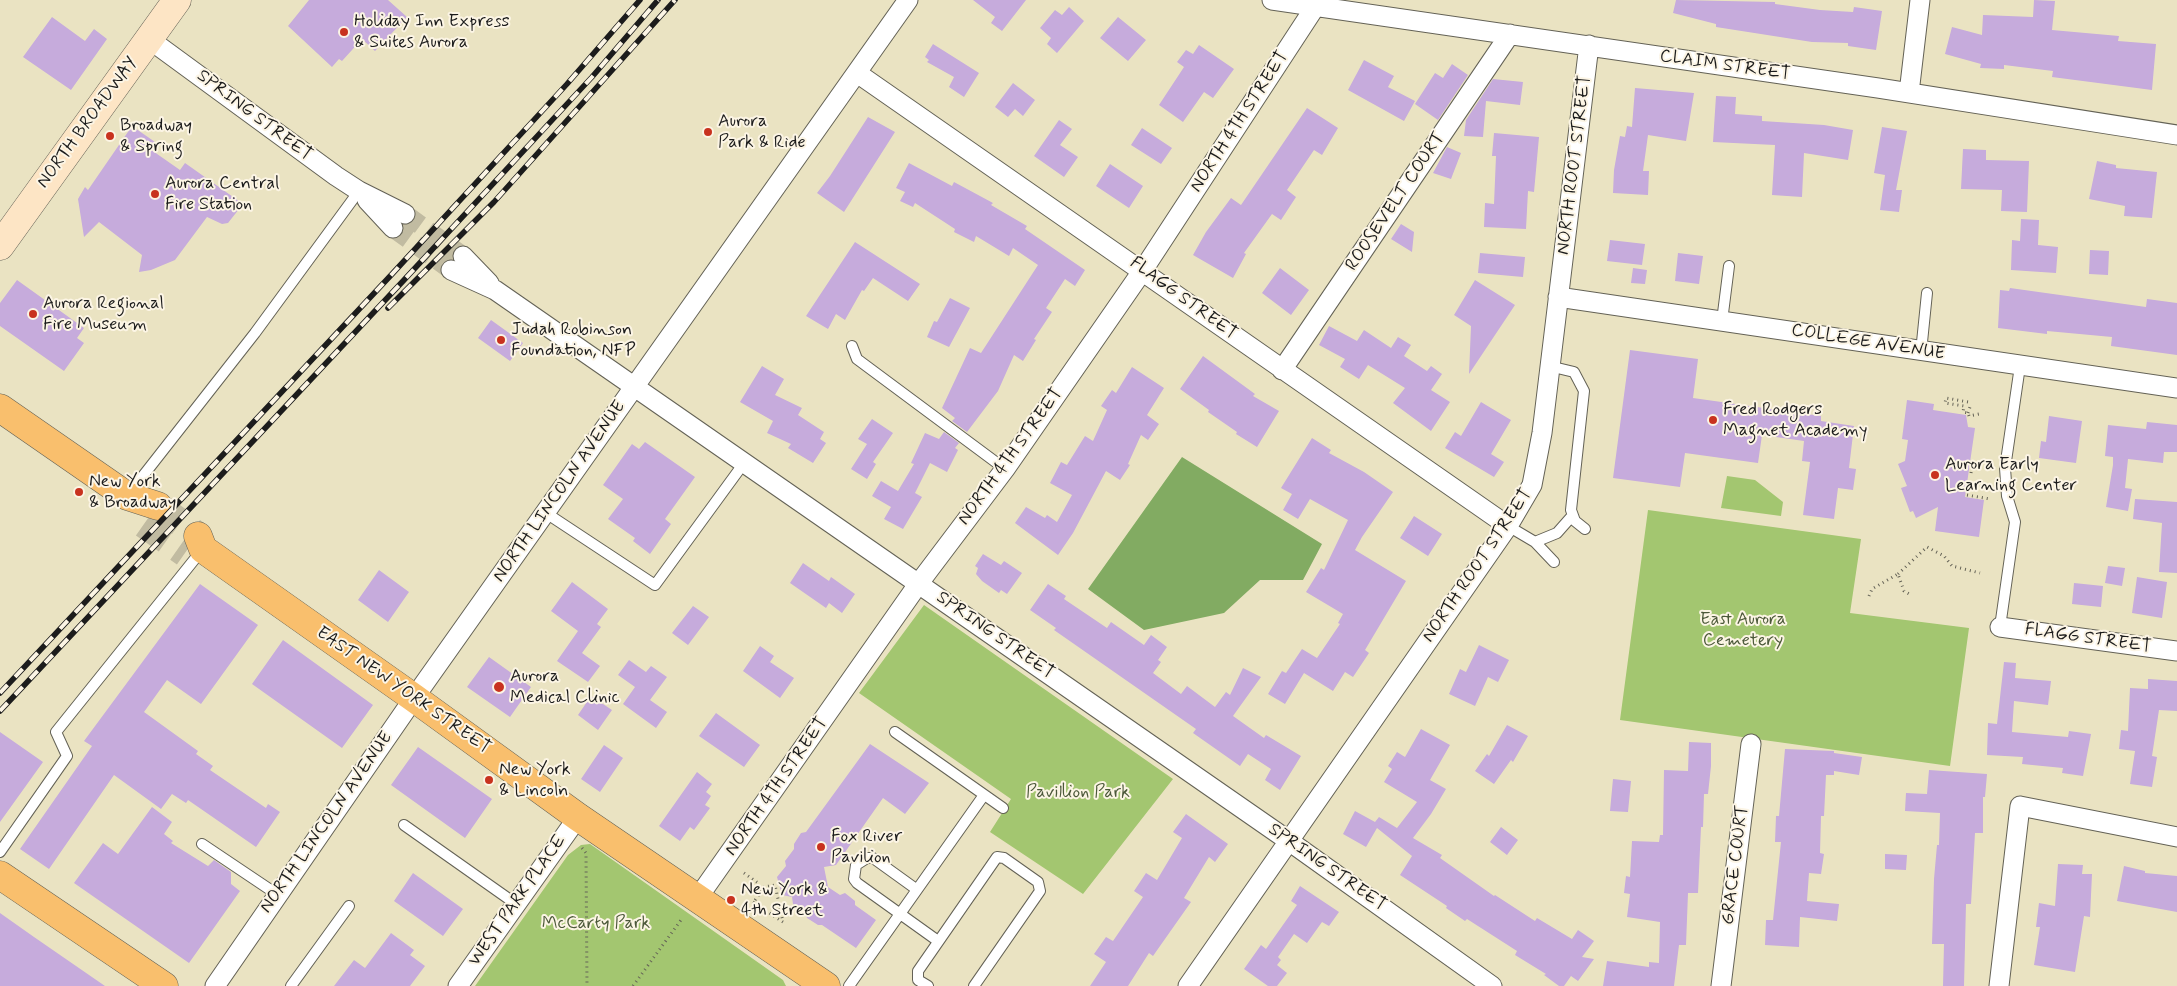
<!DOCTYPE html>
<style>
body{margin:0}
canvas{display:block;background:#eae3c2}
</style>
<canvas width="2177" height="986"></canvas>
<script>
const ctx = document.querySelector('canvas').getContext('2d');
ctx.lineJoin = 'round';
function fillPath(path, color) { ctx.fillStyle = color; ctx.fill(path, 'evenodd'); }
const toPath = rows => new Path2D(rows.map(r => 'M' + r).join(''));
function trace(path, color, width, dash) { ctx.strokeStyle = color; ctx.lineWidth = width; ctx.lineCap = dash ? 'butt' : 'round'; ctx.setLineDash(dash || []); ctx.stroke(path); }
function write(font, color, halo, rows, align = 'center') {
  ctx.font = font + ' Mynerve,sans-serif'; ctx.lineWidth = 4; ctx.setLineDash([]); ctx.textBaseline = 'middle'; ctx.strokeStyle = halo; ctx.fillStyle = color; for (const [text, x, y, turn = 0] of rows) {
    ctx.save(); ctx.translate(x, y); ctx.rotate((+turn || 0) * Math.PI / 180); ctx.textAlign = isNaN(turn) ? turn : align; if (halo) ctx.strokeText(text, 0, 0); ctx.fillText(text, 0, 0); ctx.restore();
  }
}
fillPath(toPath([
 [1727,476,1755,480,1783,502,1781,516,1721,508],
 [1648,510,1861,539,1850,613,1969,628,1950,766,1620,720],
 [924,605,1173,779,1083,894,990,832,1011,799,859,693],
 [590,844,783,980,786,986,475,986,568,855,581,845]
]), '#a3c670');
fillPath(toPath([
 [1182,457,1322,544,1303,580,1260,580,1224,613,1144,630,1088,589]
]), '#82ab62');
fillPath(toPath([
 [309,0,388,0,407,17,375,51,362,39,342,61,339,59,332,67,288,26],
 [973,0,1026,0,1002,31,991,23,995,17],
 [1676,0,1775,2,1775,4,1820,10,1853,12,1854,7,1882,11,1876,50,1848,46,1848,43,1812,42,1716,27,1716,24,1673,13],
 [2034,0,2055,1,2052,30,2119,36,2118,41,2156,44,2152,90,2052,77,2053,71,2004,65,2004,69,1980,68,1981,64,1945,54,1952,27,1982,35,1983,15,2033,17],
 [1069,7,1084,21,1057,53,1047,44,1051,38,1040,28,1055,10,1062,15],
 [52,17,85,41,94,29,107,39,71,90,23,57],
 [1118,17,1146,40,1128,61,1100,38],
 [933,44,979,73,964,97,949,87,954,77,927,62,929,60,925,57],
 [1199,45,1234,69,1213,98,1204,92,1183,122,1159,105,1184,67,1177,62,1186,50,1193,54],
 [1364,60,1394,76,1388,87,1415,101,1404,121,1348,90],
 [1452,64,1468,75,1438,120,1415,104,1435,73,1443,78],
 [1493,79,1523,82,1520,105,1486,101,1483,137,1464,136,1466,120],
 [1013,83,1035,100,1023,116,1015,109,1008,117,995,107],
 [1635,88,1694,93,1686,141,1648,135,1643,171,1649,171,1648,195,1613,193,1614,170,1620,136,1625,137,1627,126,1632,127],
 [1716,96,1736,97,1735,114,1762,116,1762,121,1824,125,1853,130,1848,160,1804,153,1802,197,1772,195,1775,145,1713,142],
 [1307,108,1338,128,1322,155,1314,150,1287,190,1296,197,1281,220,1272,214,1244,253,1246,254,1233,278,1193,255,1206,232,1231,198,1241,205],
 [868,117,895,132,844,212,817,193,830,176],
 [1059,120,1072,129,1060,145,1078,157,1064,177,1034,156],
 [132,126,155,142,150,149,180,170,185,163,243,204,228,223,222,224,207,217,175,260,151,270,139,272,142,255,99,222,84,237,78,199,85,187,88,190],
 [1882,127,1907,131,1896,190,1902,190,1899,212,1880,210,1885,175,1874,173],
 [1142,128,1172,148,1161,164,1131,145],
 [1494,133,1539,137,1534,192,1528,191,1526,229,1484,227,1485,203,1494,204,1496,156,1492,156],
 [1447,147,1461,153,1451,179,1433,173],
 [1963,149,1986,150,1986,160,2029,161,2027,212,2001,211,2002,190,1961,189],
 [2097,161,2116,165,2116,168,2157,172,2152,218,2124,216,2125,206,2089,199],
 [909,163,952,186,954,182,993,203,991,205,1027,226,1025,229,1085,270,1075,286,1065,279,1046,308,1052,312,1034,339,1036,340,1023,361,1014,355,998,391,967,432,952,421,955,418,942,408,970,348,981,353,1038,265,1013,248,1009,256,976,236,974,242,954,232,955,229,915,203,913,207,900,201,905,192,896,188],
 [1110,164,1143,186,1129,208,1096,186],
 [2021,219,2039,220,2038,245,2058,247,2056,273,2011,270,2012,240,2020,241],
 [1401,224,1414,232,1412,252,1391,239],
 [1610,240,1645,244,1642,265,1607,261],
 [855,242,920,284,908,301,873,278,864,291,862,290,845,320,836,314,828,329,806,316],
 [2090,250,2109,251,2108,275,2089,274],
 [1480,253,1525,257,1523,277,1478,273],
 [1678,253,1703,256,1699,284,1675,281],
 [1280,268,1309,290,1291,315,1262,293],
 [1633,268,1647,270,1645,284,1631,283],
 [17,280,84,328,77,338,84,343,64,371,0,326,0,303],
 [1475,280,1515,305,1469,374,1471,326,1454,315],
 [2010,288,2146,307,2147,299,2177,303,2177,355,2111,346,2112,337,2047,331,2047,334,1998,328,2000,290,2009,291],
 [950,298,970,308,949,347,927,337,934,321,937,322],
 [491,320,523,343,510,361,478,338],
 [1329,326,1357,341,1364,330,1391,348,1398,337,1411,345,1404,356,1427,371,1431,366,1442,374,1431,390,1450,402,1431,431,1393,403,1405,388,1368,365,1359,379,1340,367,1345,359,1319,345],
 [1630,350,1698,359,1693,398,1821,416,1821,421,1854,426,1849,468,1856,469,1853,490,1838,488,1834,519,1803,515,1810,462,1802,461,1804,441,1762,435,1758,463,1685,453,1680,487,1613,478],
 [1203,356,1255,394,1253,396,1279,411,1257,447,1236,434,1237,432,1208,412,1209,410,1180,389],
 [762,366,784,379,775,395,802,408,798,415,824,432,820,439,826,443,813,463,788,448,791,444,767,433,773,421,740,402],
 [1132,367,1164,388,1147,415,1159,424,1148,440,1141,435,1128,464,1130,465,1120,480,1106,471,1073,533,1058,555,1015,523,1026,507,1045,518,1047,515,1057,522,1072,495,1050,483,1061,462,1067,465,1085,436,1093,441,1107,410,1101,406,1112,390,1116,393],
 [1907,400,1934,404,1933,410,1966,415,1968,427,1975,428,1965,497,1984,500,1979,537,1935,531,1938,507,1916,518,1913,511,1910,512,1901,488,1907,486,1898,464,1905,461,1908,440,1902,439],
 [1481,402,1511,420,1491,454,1504,462,1494,477,1445,448,1455,432,1461,436],
 [2049,416,2082,421,2076,463,2039,458,2041,441,2046,442],
 [872,419,893,433,873,462,876,464,867,479,851,469,867,444,858,439],
 [2147,422,2177,425,2177,452,2164,452,2163,463,2128,459,2125,488,2132,489,2128,511,2106,507,2113,465,2113,457,2105,456,2108,425,2146,429],
 [944,432,959,443,955,448,958,450,947,472,930,463,915,493,922,497,903,529,884,519,891,507,872,496,881,481,898,491,914,464,911,463,925,433,939,439],
 [1312,438,1331,450,1329,453,1364,472,1393,492,1362,537,1355,550,1406,581,1365,650,1369,653,1353,677,1345,672,1333,691,1304,673,1285,704,1268,694,1282,671,1286,673,1302,649,1317,658,1340,624,1338,623,1343,614,1306,592,1321,568,1324,570,1348,520,1310,499,1298,519,1283,510,1292,494,1281,488],
 [645,442,695,477,665,519,671,524,650,554,633,541,635,538,608,519,623,499,603,485,632,444,639,449],
 [2135,499,2177,502,2177,573,2159,572,2162,523,2133,519],
 [1414,516,1442,534,1428,556,1400,538],
 [983,554,1001,565,1004,561,1022,573,1007,594,1001,590,999,593,982,581,976,574,978,568,975,566],
 [803,563,829,581,831,577,855,594,842,613,829,603,826,608,790,583],
 [2108,566,2125,568,2122,586,2105,583],
 [379,570,409,592,388,622,358,600],
 [2137,577,2167,582,2162,618,2132,613],
 [572,582,608,609,597,624,601,627,582,653,600,666,588,682,557,661,578,631,551,611],
 [2074,583,2103,586,2101,607,2072,604],
 [200,584,258,625,201,704,167,680,144,712,198,751,196,754,213,766,210,770,266,808,268,804,280,812,256,847,188,800,186,803,172,794,161,809,114,775,49,869,20,849,92,746,84,741],
 [1048,584,1066,596,1064,599,1107,628,1111,622,1144,645,1151,635,1167,647,1158,660,1161,662,1153,673,1181,694,1187,686,1215,707,1226,692,1230,695,1243,668,1261,677,1233,716,1264,738,1266,735,1301,756,1280,790,1265,780,1271,769,1248,754,1240,766,1193,733,1196,729,1054,630,1056,628,1030,610],
 [693,606,709,617,688,645,672,633],
 [283,640,373,705,342,748,252,684],
 [1479,645,1509,660,1498,682,1488,677,1475,706,1449,694,1460,669,1466,672],
 [760,646,774,656,770,662,794,678,780,698,743,671],
 [489,657,531,687,510,717,467,687],
 [629,660,646,672,651,666,667,677,650,700,667,712,656,728,623,704,635,687,618,675],
 [2004,662,2016,663,2015,678,2051,681,2048,705,2014,701,2012,732,2068,737,2069,731,2091,734,2083,776,2062,773,2063,768,2022,764,2023,757,1987,755,1988,723,1997,724],
 [2148,679,2177,681,2177,711,2159,710,2152,756,2157,757,2152,787,2130,784,2135,751,2119,749,2121,730,2128,731,2130,688,2148,689],
 [591,696,612,710,598,730,578,715],
 [716,713,760,745,744,767,699,736],
 [1507,725,1528,736,1513,762,1511,760,1494,784,1475,771,1487,754,1489,756],
 [1421,729,1450,745,1430,780,1446,789,1431,814,1413,838,1442,855,1440,858,1494,896,1495,895,1535,921,1537,918,1572,939,1578,930,1594,941,1582,957,1594,959,1578,981,1571,976,1564,986,1559,986,1544,975,1546,974,1515,955,1517,951,1467,919,1465,921,1446,908,1447,906,1400,875,1412,856,1377,828,1366,847,1343,834,1355,811,1375,822,1379,817,1397,828,1417,802,1384,782,1392,769,1388,766,1397,752,1405,757],
 [0,732,43,762,0,822],
 [1689,742,1711,743,1711,766,1708,794,1704,794,1703,827,1701,827,1698,893,1688,893,1686,945,1679,945,1674,986,1603,986,1607,961,1649,967,1649,962,1659,963,1660,922,1627,917,1630,894,1624,893,1626,876,1630,877,1632,841,1659,842,1660,835,1663,835,1664,770,1688,771],
 [870,744,929,783,905,814,883,798,836,865,824,867,828,887,840,895,845,893,855,901,855,905,876,920,856,948,822,925,818,925,807,918,805,913,793,904,792,897,782,895,777,877,786,866,785,861,794,849,794,844,801,833,806,832],
 [604,745,623,758,600,792,581,779],
 [418,747,492,799,465,838,391,785],
 [1785,749,1834,751,1834,753,1862,757,1859,775,1834,771,1834,775,1826,775,1824,816,1821,816,1820,853,1824,854,1821,874,1809,873,1807,901,1839,904,1837,921,1800,917,1799,947,1765,945,1766,920,1773,920,1781,842,1775,842,1776,816,1779,816],
 [1929,770,1987,774,1985,797,1983,797,1983,833,1975,833,1971,904,1966,904,1964,986,1943,986,1944,944,1932,944,1934,879,1937,845,1939,845,1940,813,1905,811,1906,793,1927,794],
 [697,772,712,784,706,792,711,796,705,805,710,808,694,830,690,827,680,841,659,826],
 [1613,779,1631,781,1628,812,1610,811],
 [152,807,172,822,164,834,173,841,171,843,208,866,214,860,231,872,231,884,240,891,189,963,74,883,103,843,118,854],
 [1186,814,1228,844,1215,862,1209,857,1184,898,1191,902,1153,956,1149,953,1128,986,1090,986,1106,962,1094,954,1106,937,1113,941,1143,897,1134,891,1146,873,1157,880,1182,838,1173,832],
 [1501,827,1518,840,1507,855,1490,842],
 [1885,854,1907,855,1906,870,1885,869],
 [2058,864,2083,865,2082,874,2092,874,2090,917,2084,916,2075,972,2034,965,2040,927,2036,927,2039,903,2055,906],
 [2124,866,2145,871,2145,873,2177,876,2177,912,2117,901],
 [413,873,463,909,443,936,394,901],
 [1300,886,1339,912,1329,926,1322,922,1307,943,1294,934,1278,957,1281,960,1277,965,1287,973,1277,986,1268,986,1244,969,1261,945,1266,949,1297,905,1291,901],
 [0,913,34,937,105,986,0,986],
 [391,933,414,950,410,955,425,966,410,986,334,986,354,960,365,968]
]), '#c6abdc');
trace(toPath([
 [405,214,463,256],
 [393,228,451,270]
]), '#c1bba1', 19, [19, 9]);
trace(toPath([
 [158,506,198,536],
 [144,524,185,553]
]), '#c1bba1', 28, [28, 14]);
const lane = toPath([
 [1722,321,1729,266],
 [852,346,857,359,1005,469],
 [1921,352,1927,293],
 [1549,366,1574,372,1584,391,1571,510,1575,521,1585,529],
 [128,495,255,333,359,191],
 [546,513,655,585,744,463],
 [1508,526,1535,542,1554,562],
 [1535,542,1557,533,1572,516],
 [2000,627,2015,522,2007,496,2005,468,2020,366],
 [895,732,1003,808],
 [404,825,516,904],
 [202,844,278,895],
 [0,852,67,756,56,732,202,550],
 [916,889,873,858,867,858,856,865,854,879,857,883,938,941],
 [291,986,349,906],
 [849,986,984,795],
 [928,986,918,980,918,971,997,857,1004,858,1038,882,1040,891,974,986]
]);
const street = toPath([
 [1272,0,1878,88,2177,135],
 [149,39,336,176,359,191,405,214],
 [857,73,1508,526],
 [1909,93,1920,0],
 [367,200,393,228],
 [463,256,489,283],
 [451,270,495,290,1289,841,1492,986],
 [1558,297,2177,388],
 [1282,370,1510,34],
 [2000,627,2177,651],
 [697,899,919,583,1005,469,1143,270,1315,7],
 [215,986,414,698,908,0],
 [458,986,578,817],
 [1188,986,1508,526,1532,485,1542,433,1589,45],
 [1721,986,1751,744],
 [1999,986,2020,806,2177,837]
]);
const secondary = toPath([
 [0,246,177,0]
]);
const primary = toPath([
 [0,408,127,496,158,506],
 [198,536,203,549,414,698,578,817,826,986],
 [0,875,164,986]
]);
trace(lane, '#646256', 12);
trace(street, '#646256', 21);
trace(secondary, '#646256', 29);
trace(primary, '#646256', 29);
trace(toPath([
 [1968,402,1946,398,1945,403,1964,406,1963,412,1968,413,1969,416,1979,414],
 [1968,413,1971,404],
 [1971,473,1973,462],
 [1967,495,1990,499],
 [1898,574,1927,547,1944,556,1952,566,1980,573],
 [1869,596,1872,589,1898,574,1904,591,1911,595],
 [582,848,586,853,587,986],
 [744,873,758,883,760,893,753,903],
 [753,902,783,922,775,885,759,888],
 [633,986,681,920]
]), '#646256', 3, [1, 4]);
trace(lane, '#fff', 10);
trace(street, '#fff', 19);
trace(secondary, '#fde5c5', 28);
trace(primary, '#f9bf6d', 28);
const rail = toPath([
 [388,308,494,202,675,0],
 [0,693,393,273,567,84,640,0],
 [0,711,404,280,592,77,658,0]
]);
trace(rail, '#1c1c1c', 5.5);
trace(rail, '#fcf5e5', 4, [11]);
for (const [x, y, r, color] of [
 [344,32,5,"#c8321e"],
 [708,132,5,"#c8321e"],
 [110,136,5,"#c8321e"],
 [155,194,5,"#c8321e"],
 [33,314,5,"#c8321e"],
 [501,340,5,"#c8321e"],
 [1713,420,5,"#c8321e"],
 [1935,475,5,"#c8321e"],
 [79,492,5,"#c8321e"],
 [499,687,6,"#c8321e"],
 [489,780,5,"#c8321e"],
 [821,847,5,"#c8321e"],
 [731,900,5,"#c8321e"]
]) { const dot = new Path2D(); dot.arc(x, y, r, 0, 2 * Math.PI); ctx.fillStyle = color; ctx.fill(dot); trace(dot, '#fcf5e5', 2); }
write('18px', '#1c1c1c', '#fcf5e5', [
 ["Holiday Inn Express",354,22],
 ["& Suites Aurora",354,43],
 ["Aurora",718,122],
 ["Park & Ride",718,143],
 ["Broadway",120,126],
 ["& Spring",120,147],
 ["Aurora Central",165,184],
 ["Fire Station",165,205],
 ["Aurora Regional",43,304],
 ["Fire Museum",43,325],
 ["Judah Robinson",511,330],
 ["Foundation, NFP",511,351],
 ["Fred Rodgers",1723,410],
 ["Magnet Academy",1723,431],
 ["Aurora Early",1945,465],
 ["Learning Center",1945,486],
 ["New York",89,482],
 ["& Broadway",89,503],
 ["Aurora",510,677],
 ["Medical Clinic",510,698],
 ["New York",499,770],
 ["& Lincoln",499,791],
 ["Fox River",831,837],
 ["Pavilion",831,858],
 ["New York &",741,890],
 ["4th Street",741,911]
], 'left');
write('18px', '#1c1c1c', '#fcf5e5', [
 ["CLAIM STREET",1725,66,8],
 ["SPRING STREET",254,116,37],
 ["NORTH 4TH STREET",1240,122,-57],
 ["NORTH BROADWAY",88,123,-54],
 ["NORTH ROOT STREET",1575,165,-83],
 ["ROOSEVELT COURT",1396,202,-56],
 ["FLAGG STREET",1183,299,36],
 ["COLLEGE AVENUE",1868,343,9],
 ["NORTH 4TH STREET",1011,457,-54],
 ["NORTH LINCOLN AVENUE",560,492,-55],
 ["NORTH ROOT STREET",1478,566,-56],
 ["SPRING STREET",995,636,35],
 ["FLAGG STREET",2088,639,8],
 ["EAST NEW YORK STREET",403,691,35],
 ["NORTH 4TH STREET",777,787,-55],
 ["NORTH LINCOLN AVENUE",327,823,-55],
 ["GRACE COURT",1736,865,-83],
 ["SPRING STREET",1327,868,35],
 ["WEST PARK PLACE",518,901,-55]
]);
write('18px', '#4b5839', '#fcf5e5', [
 ["East Aurora",1743,620],
 ["Cemetery",1743,641],
 ["Pavillion Park",1078,793],
 ["McCarty Park",596,924]
]);
</script>
